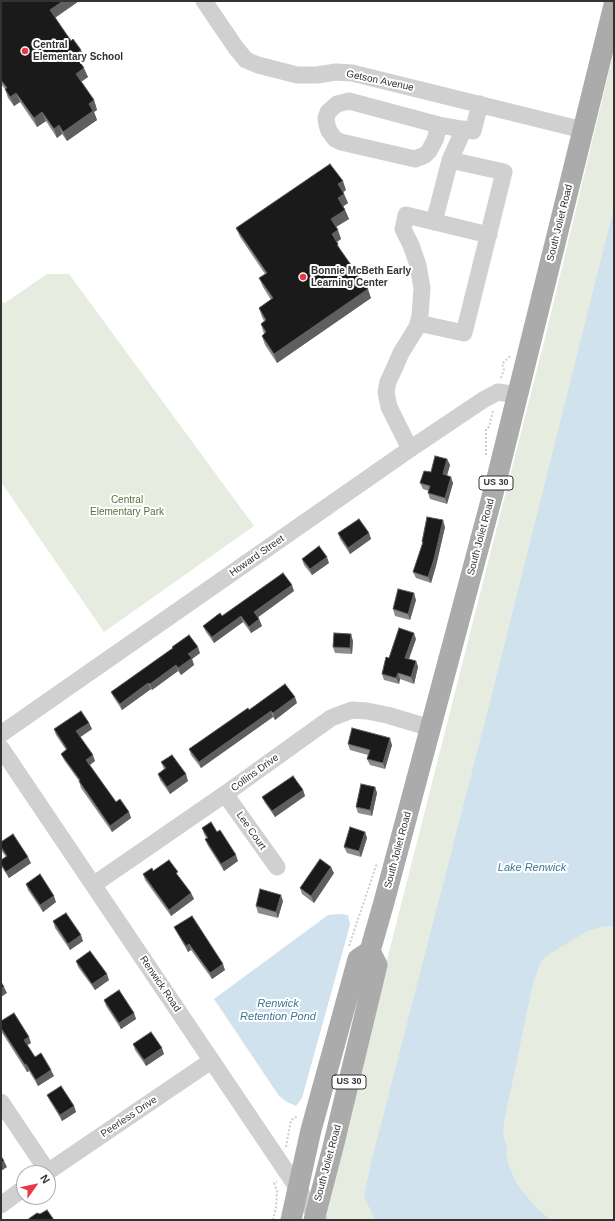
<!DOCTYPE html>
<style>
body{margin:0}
#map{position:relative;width:615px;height:1221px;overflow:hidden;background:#fff;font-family:Helvetica,sans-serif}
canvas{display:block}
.frame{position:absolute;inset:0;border:2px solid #333;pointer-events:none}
.north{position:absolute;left:16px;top:1165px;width:40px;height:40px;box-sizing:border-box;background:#fff;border:1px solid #adadad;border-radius:50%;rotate:57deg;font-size:11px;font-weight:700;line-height:16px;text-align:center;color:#333}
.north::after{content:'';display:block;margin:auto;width:14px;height:18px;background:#e63946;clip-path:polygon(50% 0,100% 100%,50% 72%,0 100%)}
</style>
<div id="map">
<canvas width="615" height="1221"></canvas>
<div class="frame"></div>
<div class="north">N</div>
</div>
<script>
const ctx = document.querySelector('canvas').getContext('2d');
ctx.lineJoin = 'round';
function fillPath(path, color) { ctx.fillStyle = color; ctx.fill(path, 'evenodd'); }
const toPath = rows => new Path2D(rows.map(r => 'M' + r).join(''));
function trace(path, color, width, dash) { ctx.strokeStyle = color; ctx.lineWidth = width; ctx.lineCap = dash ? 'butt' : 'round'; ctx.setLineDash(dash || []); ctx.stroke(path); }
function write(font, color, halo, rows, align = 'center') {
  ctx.font = font + ' Helvetica,sans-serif'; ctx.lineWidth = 4; ctx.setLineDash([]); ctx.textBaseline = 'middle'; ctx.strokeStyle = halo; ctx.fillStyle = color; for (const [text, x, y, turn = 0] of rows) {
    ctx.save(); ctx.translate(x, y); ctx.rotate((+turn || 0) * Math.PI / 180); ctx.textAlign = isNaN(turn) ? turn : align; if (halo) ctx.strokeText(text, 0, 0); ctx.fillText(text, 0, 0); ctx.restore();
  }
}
fillPath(toPath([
 [614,50,614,1220,325,1220,322,1216,546,334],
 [47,274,69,274,254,526,104,632,1,482,1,302,5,303]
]), '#e6ecdf');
fillPath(toPath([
 [614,208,614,926,604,926,587,931,545,957,541,962,533,983,504,1122,503,1135,507,1147,506,1153,509,1166,516,1183,536,1208,551,1220,375,1220,364,1196,370,1167,488,710],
 [339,914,348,915,350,925,302,1098,296,1106,287,1102,279,1096,214,999,328,915]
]), '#cfe2ee');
trace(toPath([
 [501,378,504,369,502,364,510,356],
 [486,455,486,429,489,427,493,411],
 [349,946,377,863],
 [286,1147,291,1120,298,1116],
 [273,1220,276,1207,277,1191,274,1183,277,1182]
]), '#cdcdcd', 2, [2, 2]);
trace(toPath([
 [204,1,236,48,246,60,258,65,297,75,317,75,336,72,352,73,583,130],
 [439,125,435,140,429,151,425,155,415,159,341,142,335,139,329,131,327,125,326,118,328,112,337,104,349,101,439,125,473,131,480,104],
 [450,160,464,129],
 [418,323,464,333,504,172,450,160,434,222],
 [410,449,389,407,386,392,388,382,394,369,401,353,417,327,420,316,422,288,418,265,411,245,403,229,406,215,489,235],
 [1,734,410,449,483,400,498,392,518,395],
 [1,748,319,1220],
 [225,794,277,867],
 [93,885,225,794,331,718,352,710,367,711,387,715,431,728],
 [1,1102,48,1172],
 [46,1173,211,1061],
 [1,1205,24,1188]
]), '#d0d0d0', 17);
trace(toPath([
 [291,1220,311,1130,358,959,370,951,384,902,496,482,614,5],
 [314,1220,333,1147,377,965,370,951]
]), '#ababab', 21);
fillPath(toPath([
 [1,1,79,1,55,18,85,59,80,63,88,77,81,82,94,100,97,110,94,112,97,120,67,141,62,134,57,138,46,121,37,127,20,102,14,106,8,98,5,89,1,84],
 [346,190,343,192,348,203,343,206,345,210,349,219,336,227,341,239,337,242,340,249,371,298,277,363,265,345,262,336,264,334,261,324,264,321,262,317,259,308,271,300,263,287,259,278,265,274,240,237,236,228],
 [447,459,450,465,447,476,453,483,447,504,430,499,428,493,429,491,423,489,420,483,431,472],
 [445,527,436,566,431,583,416,578,413,572,423,544,422,542],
 [338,533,369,533,371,539,350,554,340,539],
 [302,559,329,563,312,575,304,565],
 [294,591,258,617,262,626,251,633,243,622,214,643,206,632,203,626,222,616],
 [416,600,410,620,395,616,393,609],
 [416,639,409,659,416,661,418,667,414,684,400,679,399,684,384,680,382,674,389,658],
 [353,641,352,654,335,653,333,647],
 [172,647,200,653,192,659,194,665,181,675,178,671,152,690,151,689,122,710,114,698,111,692,173,649],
 [297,703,275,720,273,717,201,768,191,755,189,749,249,710],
 [89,723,92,729,80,737,95,761,90,765,116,802,129,812,131,818,112,832,81,788,79,781,64,760,61,754,66,750,56,735,54,729],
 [348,744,392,745,385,769,370,765,367,759,368,755,350,750],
 [161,762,188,781,170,794,160,780,158,774,164,769],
 [375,787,377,793,372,816,358,813,356,807],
 [303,790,305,796,275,817,265,803,262,797],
 [202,828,217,832,238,861,224,871,208,846,205,839,207,839,204,834],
 [365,832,367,838,361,857,347,853,344,847],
 [1,842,31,863,9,878,1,866,1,860,6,857,1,850],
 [153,871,179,877,191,893,194,899,171,916,145,880,143,874],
 [334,873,314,903,302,894,300,888],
 [26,884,56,902,43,912,28,890],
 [283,901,278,918,258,913,256,906],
 [53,921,83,941,70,950,55,928],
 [174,927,225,970,212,979,191,950,188,952,177,933],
 [76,961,109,980,95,990,78,967],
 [104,1000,134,1013,136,1019,121,1029,106,1006],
 [1,1021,31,1043,27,1045,35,1057,54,1076,38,1086,29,1071,27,1072,1,1031],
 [133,1044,164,1054,146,1066,135,1050],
 [47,1095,74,1106,76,1112,62,1121,50,1101]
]), '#8c8c8c');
fillPath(toPath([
 [63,1,79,1,53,19,50,10],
 [81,50,85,59,78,64,75,55],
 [84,68,88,77,79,83,76,74],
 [16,93,20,102,14,106,10,97],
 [94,100,97,110,94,112,97,120,67,141,63,132,89,104],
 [42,112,46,121,37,127,34,118],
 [59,125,62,134,57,138,54,129],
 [343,181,346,190,341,194,338,184],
 [344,194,348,203,341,208,338,198],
 [345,210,349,219,334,228,331,219],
 [338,230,341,239,335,243,332,234],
 [368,289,371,298,277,363,274,354],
 [447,459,450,465,445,481,443,474],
 [451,477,453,483,447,504,445,498],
 [443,520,445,527,436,566,431,583,428,577],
 [369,533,371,539,350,554,348,548],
 [327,557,329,563,312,575,310,569],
 [292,585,294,591,257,618,254,612],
 [414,593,416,600,410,620,408,614],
 [241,616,243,622,214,643,212,637],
 [259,619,262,626,251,633,249,627],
 [414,633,416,639,407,664,405,658],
 [351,634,353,641,352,654,350,648],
 [198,647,200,653,192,659,194,665,181,675,178,668,188,654],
 [416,661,418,667,414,684,411,677],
 [176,665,178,671,152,690,150,684],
 [398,673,400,679,399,684,396,678],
 [148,683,151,689,122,710,120,704],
 [295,697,297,703,275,720,273,713],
 [271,711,273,717,201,768,199,762],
 [89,723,92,729,79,738,76,731],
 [390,738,392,745,385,769,383,763],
 [93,755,95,761,88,766,86,760],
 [186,774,188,781,170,794,167,787],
 [375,787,377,793,372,816,370,810],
 [303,790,305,796,275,817,272,811],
 [129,812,131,818,112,832,110,826],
 [365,832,367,838,361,857,359,851],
 [236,855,238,861,224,871,221,864],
 [28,857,31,863,9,878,6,872],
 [331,867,334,873,314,903,311,896],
 [191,893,194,899,171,916,169,910],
 [281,895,283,901,278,918,276,912],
 [54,896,56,902,43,912,40,905],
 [81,935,83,941,70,950,68,944],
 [189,944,191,950,188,952,186,946],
 [223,964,225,970,212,979,210,973],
 [107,974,109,980,95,990,92,984],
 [4,987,7,993,1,997,1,989],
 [134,1013,136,1019,121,1029,119,1023],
 [29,1037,31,1043,26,1046,24,1040],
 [162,1048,164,1054,146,1066,144,1060],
 [26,1064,29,1071,27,1072,25,1065],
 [51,1070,54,1076,38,1086,36,1080],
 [74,1106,76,1112,62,1121,60,1115],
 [4,1161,7,1167,1,1171,1,1163]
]), '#5f5f5f');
const building = toPath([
 [1,1,63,1,50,10,71,41,73,39,81,50,75,55,84,68,76,74,94,100,89,104,93,111,63,132,59,125,54,129,42,112,34,118,16,93,10,97,5,89,7,88,1,80,1,1],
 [330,164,343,181,338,184,344,194,338,198,345,210,331,219,338,230,332,234,338,244,337,245,368,289,274,354,262,336,266,332,261,324,266,320,259,308,273,298,259,278,267,273,236,228,330,164],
 [435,456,447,459,443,474,451,477,445,498,428,493,430,486,420,483,424,471,431,472,435,456],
 [427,517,443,520,434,559,428,577,413,572,423,542,422,542,427,517],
 [359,519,369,533,348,548,338,533,359,519],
 [319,546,327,557,310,569,302,559,319,546],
 [283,573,292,585,254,612,259,619,249,627,241,616,212,637,203,626,220,613,222,616,283,573],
 [398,589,414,593,408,614,393,609,398,589],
 [399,628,414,633,405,658,416,661,411,677,398,673,396,678,382,674,386,657,389,658,399,628],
 [334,633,351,634,350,648,333,647,334,633],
 [189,635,198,647,188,654,192,658,178,668,176,665,150,684,148,683,120,704,111,692,173,648,172,647,189,635],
 [285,684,295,697,273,713,271,711,199,762,189,749,248,708,249,710,285,684],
 [81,711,89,723,76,731,93,755,86,760,116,802,120,799,129,812,110,826,79,781,80,780,61,754,67,749,54,729,81,711],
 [352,728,390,738,383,763,367,759,370,750,348,744,352,728],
 [172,755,186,774,167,787,158,774,166,768,161,762,172,755],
 [293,776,303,790,272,811,262,797,293,776],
 [361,784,375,787,370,810,356,807,361,784],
 [211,822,217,832,220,830,236,855,221,864,205,839,208,838,202,828,211,822],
 [350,827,365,832,359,851,344,847,350,827],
 [13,834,28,857,6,872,1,864,1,860,7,856,1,847,1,842,13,834],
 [320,859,331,867,311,896,300,888,320,859],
 [169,860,178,872,176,873,191,893,169,910,143,874,152,868,153,871,169,860],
 [40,874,54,896,40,905,26,884,40,874],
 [260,889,281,895,276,912,256,906,260,889],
 [66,913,81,935,68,944,53,921,66,913],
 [192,916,223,964,210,973,189,944,186,946,174,927,192,916],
 [90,951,107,974,92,984,76,961,90,951],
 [1,982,4,987,1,989,1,982],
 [119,990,134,1013,119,1023,104,1000,119,990],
 [14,1013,29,1037,24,1040,35,1057,41,1053,51,1070,36,1080,26,1064,25,1065,1,1028,1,1021,14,1013],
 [151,1032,162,1048,144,1060,133,1044,151,1032],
 [61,1086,74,1106,60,1115,47,1095,61,1086],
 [1,1156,4,1161,1,1163,1,1156],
 [47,1210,54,1220,27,1220,37,1213,40,1214,47,1210]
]);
fillPath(building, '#1a1a1a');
trace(building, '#5f5f5f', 1);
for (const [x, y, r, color] of [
 [25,51,4,"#e63946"],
 [303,277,4,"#e63946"]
]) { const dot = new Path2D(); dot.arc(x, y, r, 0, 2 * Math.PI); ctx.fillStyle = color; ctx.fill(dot); trace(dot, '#fff', 1.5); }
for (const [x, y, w] of [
 [496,483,34],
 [349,1082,34]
]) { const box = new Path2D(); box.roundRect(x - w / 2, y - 7, w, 14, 3); ctx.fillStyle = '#fff'; ctx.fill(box); trace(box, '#333', 1); }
write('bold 9px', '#333', null, [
 ["US 30",496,483],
 ["US 30",349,1082]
]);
write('bold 10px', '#333', '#fff', [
 ["Central",33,45],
 ["Elementary School",33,57],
 ["Bonnie McBeth Early",311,271],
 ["Learning Center",311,283]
], 'left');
write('10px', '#333', '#fff', [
 ["Getson Avenue",380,81,12],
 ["South Joliet Road",560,223,-76],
 ["South Joliet Road",481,537,-75],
 ["Howard Street",257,556,-35],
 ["Collins Drive",255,773,-36],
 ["Lee Court",251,831,55],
 ["South Joliet Road",398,850,-75],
 ["Renwick Road",160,984,56],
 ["Peerless Drive",129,1117,-34],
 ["South Joliet Road",328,1163,-75]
]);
write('10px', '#56703f', '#fff', [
 ["Central",127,500],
 ["Elementary Park",127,512]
]);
write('italic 11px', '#3f7597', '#fff', [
 ["Lake Renwick",532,868],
 ["Renwick",278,1004],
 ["Retention Pond",278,1017]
]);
</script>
